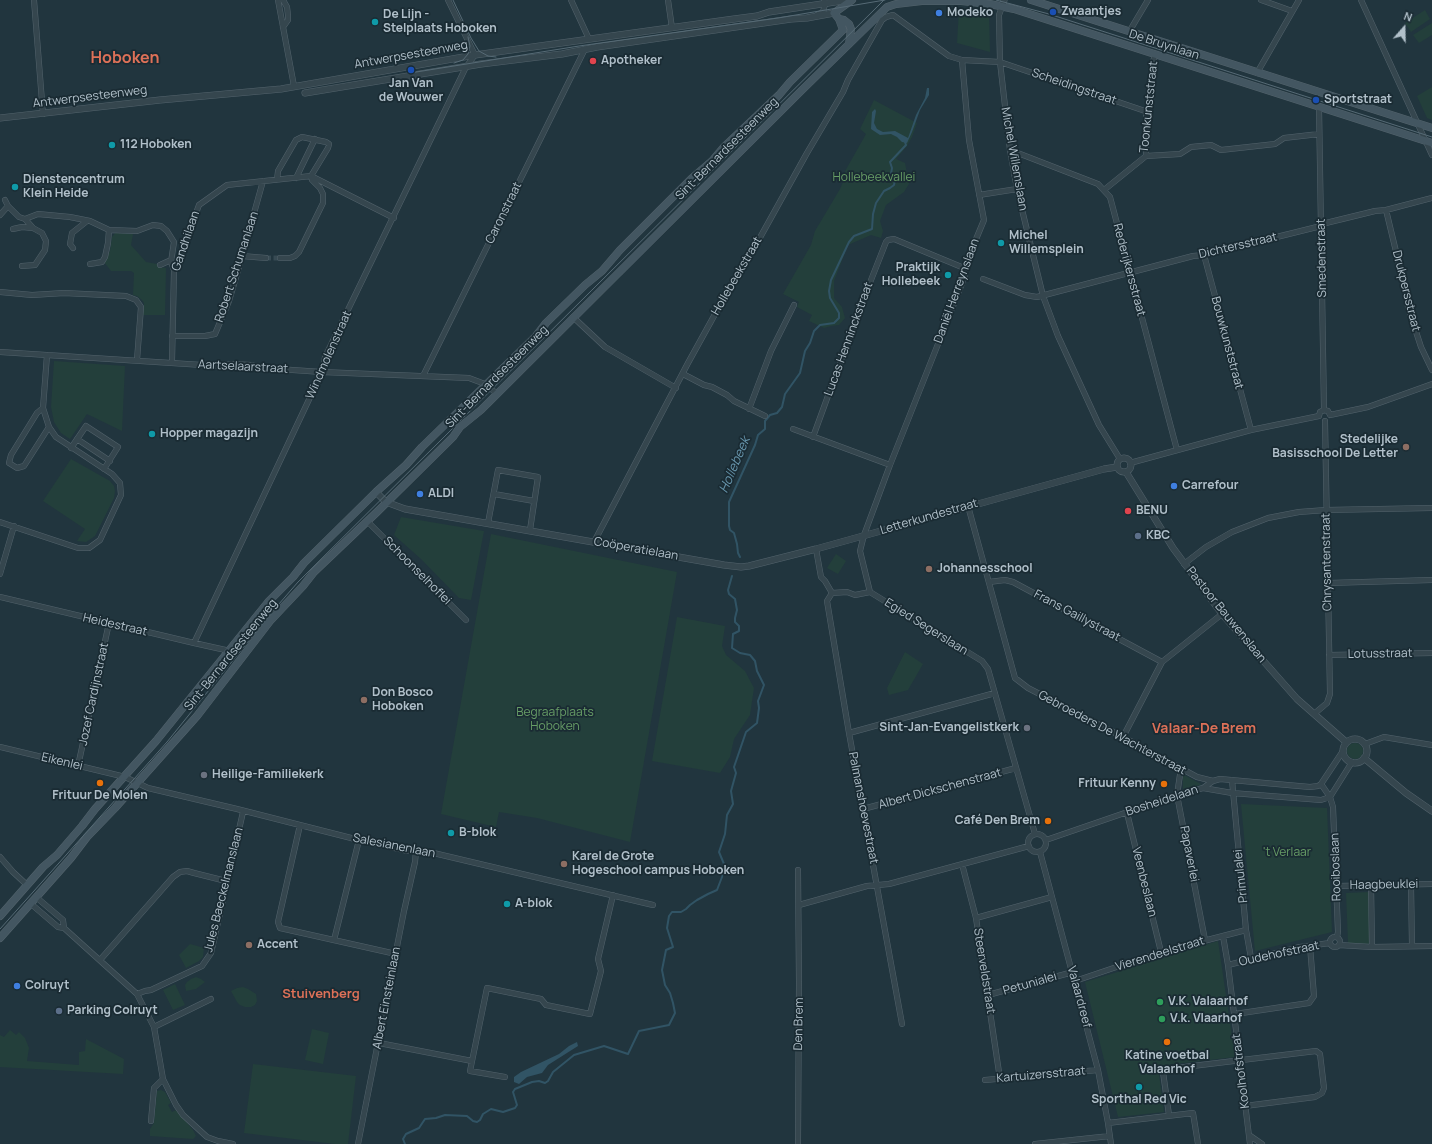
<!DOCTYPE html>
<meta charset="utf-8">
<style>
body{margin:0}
#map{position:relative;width:1432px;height:1144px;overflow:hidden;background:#21353e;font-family:Manrope,sans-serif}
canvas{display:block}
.north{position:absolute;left:1384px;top:8px;width:40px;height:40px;-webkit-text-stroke:3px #1a2b33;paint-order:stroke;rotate:20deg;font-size:11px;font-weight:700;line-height:16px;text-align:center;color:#b1c0ca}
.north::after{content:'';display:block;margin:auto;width:14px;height:18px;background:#b1c0ca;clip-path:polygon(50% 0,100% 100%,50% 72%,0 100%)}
</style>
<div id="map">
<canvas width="1432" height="1144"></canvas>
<div class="north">N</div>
</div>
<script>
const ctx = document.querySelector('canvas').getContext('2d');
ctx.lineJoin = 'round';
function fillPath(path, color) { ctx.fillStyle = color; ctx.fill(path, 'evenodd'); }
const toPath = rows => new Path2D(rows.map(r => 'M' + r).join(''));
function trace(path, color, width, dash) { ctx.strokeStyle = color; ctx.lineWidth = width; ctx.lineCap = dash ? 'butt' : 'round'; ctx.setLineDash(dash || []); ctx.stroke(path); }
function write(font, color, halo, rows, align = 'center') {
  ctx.font = font + ' Manrope,sans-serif'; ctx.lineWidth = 3.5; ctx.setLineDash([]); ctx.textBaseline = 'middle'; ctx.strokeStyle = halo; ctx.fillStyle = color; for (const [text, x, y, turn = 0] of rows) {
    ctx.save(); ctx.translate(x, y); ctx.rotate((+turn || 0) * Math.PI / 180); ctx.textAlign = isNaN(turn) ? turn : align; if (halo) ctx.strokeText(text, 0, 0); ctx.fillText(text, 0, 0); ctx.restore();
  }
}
fillPath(toPath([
 [959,9,989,13,990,52,957,43],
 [1425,10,1430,19,1411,32,1405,23],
 [1432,23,1432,35,1419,43,1413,35],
 [1432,87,1432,120,1427,118,1417,96],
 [874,100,917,123,912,137,907,146,896,159,905,163,909,184,904,192,886,205,880,221,883,231,881,238,871,235,848,245,834,281,834,298,842,307,845,318,839,325,831,326,824,328,809,321,812,315,797,307,799,302,783,294,811,245,815,231,840,189,843,182,844,173,866,134,860,129],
 [115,233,133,234,131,245,146,262,157,264,159,267,166,268,165,315,143,315,144,303,142,300,137,296,133,295,134,273,131,271,111,271,104,262,110,251,112,237],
 [54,361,125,366,122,431,87,414,70,439,61,433,54,422,51,407],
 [71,459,110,481,114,486,115,491,114,498,95,536,86,542,77,541,85,529,43,501],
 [401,517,484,531,471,600,459,598,421,559,394,535],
 [491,534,677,572,630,842,537,818,499,812,496,827,441,814],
 [836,554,846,561,838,574,827,568],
 [677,617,725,626,722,646,726,655,745,671,754,688,750,715,734,739,730,757,720,773,652,761],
 [905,652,923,664,908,690,889,695,887,688],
 '1347 751a8 8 0 1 1 16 0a8 8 0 1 1-16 0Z',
 [1184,775,1201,784,1200,785,1183,789,1183,776],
 [1241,804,1327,808,1332,932,1255,951],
 [1369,892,1370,944,1348,943,1346,893],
 [1218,941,1235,1057,1158,1066,1164,1112,1118,1117,1085,982],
 [190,944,204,948,203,957,199,961,186,968,179,955],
 [196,977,201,979,205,982,196,989,186,991,185,985,187,982,191,979],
 [175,984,185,1005,173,1010,163,990],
 [243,987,248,989,256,994,257,1001,255,1005,251,1007,245,1007,240,1005,237,1002,231,991,237,988],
 [312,1029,329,1033,323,1064,305,1060],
 [10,1030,16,1035,19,1032,25,1038,29,1048,27,1061,79,1065,79,1052,85,1051,86,1039,124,1059,123,1074,0,1067,0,1035,4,1037],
 [253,1064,356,1076,348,1144,335,1144,244,1133],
 [161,1090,165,1092,171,1103,168,1105,172,1112,176,1110,193,1130,196,1136,193,1139,150,1136,150,1129,154,1123,157,1091]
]), '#233f3b');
fillPath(toPath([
 [927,88,929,88,929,95,920,110,912,132,907,143,902,142,897,137,891,134,880,135,871,129,872,112,875,109,876,111,874,123,877,129,883,132,895,131,908,138,916,115,925,98],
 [577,1042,578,1046,548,1065,542,1073,527,1077,519,1084,514,1082,514,1077,521,1072,559,1054,569,1046]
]), '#315465');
trace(toPath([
 [740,557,738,553,737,544,734,533,730,530,729,526,729,502,755,445,758,435,765,429,765,421,770,415,777,413,782,407,785,394,800,373,805,351,810,343,814,331,820,325,834,323,839,318,839,313,830,298,829,291,831,280,849,242,854,236,872,229,873,214,876,203,884,191,890,188,894,185,895,180,891,174,892,168,890,162,906,145,905,142],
 [405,1144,403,1139,406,1134,419,1128,425,1119,436,1118,445,1115,467,1116,473,1121,477,1122,480,1120,483,1114,491,1109,503,1112,515,1108,517,1105,513,1092,515,1089,532,1082,539,1081,545,1083,548,1081,553,1072,574,1055,604,1046,628,1054,639,1031,669,1025,675,1013,673,1003,670,993,665,985,662,970,666,950,673,947,667,928,669,916,672,912,681,912,686,909,690,905,697,900,708,894,717,890,722,877,724,864,719,852,725,834,727,815,733,804,731,791,736,773,734,767,746,732,757,723,759,708,758,701,764,685,757,671,755,661,750,655,740,653,732,648,733,634,739,631,739,626,735,622,735,618,737,610,735,599,729,594,728,590,732,576]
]), '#315465', 2);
trace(toPath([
 [266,258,280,258]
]), '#374a53', 5, [5, 2.5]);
const minor = toPath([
 [34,0,43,114],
 [278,0,294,86],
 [283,0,287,7,288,15,288,20,283,27],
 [571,0,589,39],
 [668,0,672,28],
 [1261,0,1292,11],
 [1361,0,1432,155],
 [1002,7,999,15,1000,62,1010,150,1017,189,1043,296,1058,336,1099,425,1120,459],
 [817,15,823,12,825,4,824,0],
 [1129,32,1148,0],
 [1257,73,1299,0],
 [1319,107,1324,410],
 [1010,150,1098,184,1110,197,1177,450],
 [1146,156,1180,154,1191,147,1211,145,1221,150,1275,144,1284,138,1319,134],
 [1146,156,1146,116,1151,102,1153,62,1155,54],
 [296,178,315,139],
 [277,180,278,171,296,140,302,137,326,142,329,144,328,148,311,176,312,180,320,188,323,194,323,203,299,252,295,256,290,258,280,258],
 [1104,190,1146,156],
 [979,195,1017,189],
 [5,200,8,206,19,217,25,219,33,228],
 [1386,210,1406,293,1408,307,1421,347,1432,370],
 [0,215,8,206],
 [25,219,38,214,70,217,90,221,109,230,137,231,153,225,161,226,167,231,174,242,171,262,174,270],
 [13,229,22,227,33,228,42,233,46,241,45,250,35,265,22,266],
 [73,248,70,244,72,233,87,221],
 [1204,255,1251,430],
 [242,256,266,258],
 [90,264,102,262,105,257,108,243,109,230],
 [160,265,171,260],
 [983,279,1025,295,1037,297,1193,256,1204,255,1321,226,1326,223,1375,211,1386,210,1432,198],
 [0,292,32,295,64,293,126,296,136,300,141,307,137,360],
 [573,317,605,347,676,388],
 [172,336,205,336,215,334,229,301,237,274,263,181],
 [0,352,218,366,233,364,251,365,263,368,322,372,469,378,485,384,496,393],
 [172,362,174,270,180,257,199,205,227,185,311,176,394,218],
 [683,374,704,385,712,387,727,395,734,401,765,416],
 [423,376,585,49],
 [43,408,37,413,11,455,9,463,17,468,24,466,49,427],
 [749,409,771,351,794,305],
 [1330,415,1368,407,1432,384],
 [1319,416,1320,412,1324,410,1328,411,1330,415],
 [793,429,890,465],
 [813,437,860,308,886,242,888,240,894,239,964,268],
 [77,439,110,461],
 [71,448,86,426,118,447,104,469],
 [1130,463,1251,430,1319,416],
 [494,494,534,501],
 [968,506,1015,678,1028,688,1123,737,1197,777,1213,781],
 [367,521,466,620],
 [0,522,78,548,89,548,100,540,121,495,120,483,112,474,56,437,49,427,43,408,47,355],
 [488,523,498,470,538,477,530,530],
 [594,542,688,363,735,278,742,270,807,153,843,92,848,80,882,20,886,17,893,15,949,56,962,60,1000,62,1148,112],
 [816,549,821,577,825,581,832,593],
 [1184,564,1206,547,1232,532,1268,518,1299,512,1326,510,1432,508],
 [0,574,14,526],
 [989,582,1005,580,1013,582,1162,662],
 [1328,583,1432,580],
 [870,592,860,551,864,535,890,465,965,276,964,268,984,220,969,140,962,60],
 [870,592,982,661,988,669,1035,834],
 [832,593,827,601,849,733,902,1024],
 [832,593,847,592,855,595,870,592],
 [0,597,194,643,230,651],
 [194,643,322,372,325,357,466,67,475,55,448,0],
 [1329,655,1432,653],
 [1314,714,1327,703,1330,694,1325,421],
 [849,733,995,693],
 [1123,737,1162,662,1222,614],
 [1365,744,1384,737,1432,745],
 [0,747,117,775,125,777,148,788,237,809,359,840,408,851,425,851,653,905],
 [78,766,109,623],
 [1181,768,1177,795,1205,940],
 [1232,780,1246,930,1251,958],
 [1321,784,1330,797,1333,807,1338,932,1337,937],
 [1321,784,1343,751],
 [1203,788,1213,781,1220,779,1310,787,1318,786,1321,784],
 [1330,797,1352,762],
 [863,809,1016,768],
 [1127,813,1161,952],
 [300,825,278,922,280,928,396,954],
 '1028 843a9 9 0 1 1 18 0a9 9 0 1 1-18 0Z',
 [1046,840,1177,795,1203,788,1232,793,1321,800,1330,797],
 [1040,852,1098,1070,1108,1123,1111,1144],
 [0,857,13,872,27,885],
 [962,864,976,918,1000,1079],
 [1371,885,1372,947],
 [1411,885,1412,946],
 [1337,886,1432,884],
 [36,897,63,920,64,928],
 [30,903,58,927,64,928,137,994,154,1027,163,1079,176,1105,183,1115,207,1137,218,1141,233,1144],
 [799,905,867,886,889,884,1029,846],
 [976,918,1052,897],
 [1223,936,1228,965,1250,1144],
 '1330 942a5 5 0 1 1 10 0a5 5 0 1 1-10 0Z',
 [334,940,359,840],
 [1339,945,1372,947,1432,946],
 [100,960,173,877,180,872,187,871,194,873,226,881],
 [1228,965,1300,947,1330,943],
 [1075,981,1161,952,1246,930],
 [137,994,145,991,151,990,202,966,211,953,243,812],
 [988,995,1073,972],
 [1235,1014,1309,1003,1314,996,1310,946],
 [154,1027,211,999],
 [379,1043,472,1061],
 [505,1077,470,1071,487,988,541,999,546,1005,590,1014,601,971,598,959,613,895],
 [985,1080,1098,1070],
 [1169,1115,1163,1072,1168,1069,1316,1051,1320,1054,1324,1088,1322,1093,1315,1097,1245,1106],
 [151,1121,154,1088,163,1079],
 [1108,1123,1193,1113,1198,1144],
 [1249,1135,1262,1144],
 [358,1144,404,911,415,862,416,851],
 [798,1144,799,983,798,870],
 [1035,1144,1110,1136]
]);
const tertiary = toPath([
 [1002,7,1004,0],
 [305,93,481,64,562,54,597,47,791,19,807,18,834,13],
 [0,118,160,100,281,89,475,55,734,19,757,16,769,12,848,0],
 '1117 465a7 7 0 1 1 14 0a7 7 0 1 1-14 0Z',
 [1126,472,1173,548,1222,614,1297,699,1346,742],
 [376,492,386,502,405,509,724,565,741,567,749,566,816,549,1104,469,1117,467],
 '1343 751a12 12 0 1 1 24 0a12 12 0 1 1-24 0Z',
 [1364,758,1406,793,1432,811]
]);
const secondary = toPath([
 [1031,0,1432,128],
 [839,19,844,20,849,24,851,29,849,44],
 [843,30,839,19,834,13,852,0],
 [0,916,43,867,57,855,82,826,95,809,156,741,269,601,293,577,304,563,376,492,406,465,422,447,536,336,546,323,585,285,602,271,620,250,691,179,712,161,723,148,779,95,790,82,843,30],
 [0,938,71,858,87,837,115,808,197,716,270,621,303,586,314,572,377,512,453,437,460,427,481,410,802,90,887,7,896,4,922,1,961,1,990,4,1014,9,1432,143]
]);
trace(minor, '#53636c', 6);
trace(tertiary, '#53636c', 7);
trace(secondary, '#53636c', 8);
trace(minor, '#35464e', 5);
trace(tertiary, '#35464e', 6);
trace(secondary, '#435661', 7);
trace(toPath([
 [453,0,471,38,479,51,488,56,496,57],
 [996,0,1049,14,1432,137],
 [454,63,463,60,468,54,470,46,468,37],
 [410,73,579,46,778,18,885,0],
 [0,929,167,742,272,612,298,582,884,0]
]), '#576b76', 1);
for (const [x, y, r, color] of [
 [1053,12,4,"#1a4fb4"],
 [939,13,4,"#3f7fe0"],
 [375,22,4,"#0f9aa8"],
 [593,61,4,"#e0444e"],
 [411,70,4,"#1a4fb4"],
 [1316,100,4,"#1a4fb4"],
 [112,145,4,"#0f9aa8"],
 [15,187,4,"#0f9aa8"],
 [1001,243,4,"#0f9aa8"],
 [948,275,4,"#0f9aa8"],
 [152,434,4,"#0f9aa8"],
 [1406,447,4,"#8d6e63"],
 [1174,486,4,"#3f7fe0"],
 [420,494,4,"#3f7fe0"],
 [1128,511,4,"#e0444e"],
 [1138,536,4,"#5c6f8a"],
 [929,569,4,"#8d6e63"],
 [364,700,4,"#8d6e63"],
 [1027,728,4,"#6b7280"],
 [204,775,4,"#6b7280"],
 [100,783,4,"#e8710a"],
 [1164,784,4,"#e8710a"],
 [1048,821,4,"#e8710a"],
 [451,833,4,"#0f9aa8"],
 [564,864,4,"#8d6e63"],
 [507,904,4,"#0f9aa8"],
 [249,945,4,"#8d6e63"],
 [17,986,4,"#3f7fe0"],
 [1160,1002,4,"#2e9e5b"],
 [59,1011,4,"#5c6f8a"],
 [1162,1019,4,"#2e9e5b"],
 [1167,1042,4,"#e8710a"],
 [1139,1087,4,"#0f9aa8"]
]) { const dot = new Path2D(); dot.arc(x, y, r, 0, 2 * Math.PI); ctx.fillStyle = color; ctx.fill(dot); trace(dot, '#1a2b33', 1.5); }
write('bold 12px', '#b1c0ca', '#1a2b33', [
 ["Zwaantjes",1061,12],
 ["Modeko",947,13],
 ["De Lijn -",383,15],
 ["Stelplaats Hoboken",383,29],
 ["Apotheker",601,61],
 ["Jan Van",411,84,"center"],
 ["de Wouwer",411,98,"center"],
 ["Sportstraat",1324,100],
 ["112 Hoboken",120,145],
 ["Dienstencentrum",23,180],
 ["Klein Heide",23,194],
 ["Michel",1009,236],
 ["Willemsplein",1009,250],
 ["Praktijk",940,268,"right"],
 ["Hollebeek",940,282,"right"],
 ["Hopper magazijn",160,434],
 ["Stedelijke",1398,440,"right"],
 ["Basisschool De Letter",1398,454,"right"],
 ["Carrefour",1182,486],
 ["ALDI",428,494],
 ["BENU",1136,511],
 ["KBC",1146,536],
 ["Johannesschool",937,569],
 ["Don Bosco",372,693],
 ["Hoboken",372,707],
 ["Sint-Jan-Evangelistkerk",1019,728,"right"],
 ["Heilige-Familiekerk",212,775],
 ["Frituur Kenny",1156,784,"right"],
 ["Frituur De Molen",100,796,"center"],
 ["Café Den Brem",1040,821,"right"],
 ["B-blok",459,833],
 ["Karel de Grote",572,857],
 ["Hogeschool campus Hoboken",572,871],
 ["A-blok",515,904],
 ["Accent",257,945],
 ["Colruyt",25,986],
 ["V.K. Valaarhof",1168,1002],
 ["Parking Colruyt",67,1011],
 ["V.k. Vlaarhof",1170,1019],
 ["Katine voetbal",1167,1056,"center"],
 ["Valaarhof",1167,1070,"center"],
 ["Sporthal Red Vic",1139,1100,"center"]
], 'left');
write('12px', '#b1c0ca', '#1a2b33', [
 ["De Bruynlaan",1164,45,18],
 ["Antwerpsesteenweg",411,55,-10],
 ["Scheidingstraat",1074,87,19],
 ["Antwerpsesteenweg",90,97,-7],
 ["Toonkunststraat",1149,107,-84],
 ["Sint-Bernardsesteenweg",727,149,-45],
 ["Michel Willemslaan",1014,159,80],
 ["Caronstraat",504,213,-64],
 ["Gandhilaan",186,241,-71],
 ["Dichtersstraat",1238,246,-13],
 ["Smedenstraat",1322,258,-91],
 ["Robert Schumanlaan",237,267,-72],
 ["Rederijkersstraat",1129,270,75],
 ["Hollebeekstraat",737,276,-60],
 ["Daniël Herreynslaan",957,291,-70],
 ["Drukpersstraat",1406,291,76],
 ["Lucas Henninckstraat",849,339,-70],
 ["Bouwkunststraat",1227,343,75],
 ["Windmolenstraat",329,355,-66],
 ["Aartselaarstraat",243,367,3],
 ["Sint-Bernardsesteenweg",497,377,-45],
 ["Letterkundestraat",929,517,-16],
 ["Coöperatielaan",636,549,10],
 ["Chrysantenstraat",1327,562,-91],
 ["Schoonselhoflei",417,571,45],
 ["Pastoor Bauwenslaan",1226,615,51],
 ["Frans Gaillystraat",1077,616,28],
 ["Heidestraat",115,625,13],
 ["Egied Segerslaan",926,627,32],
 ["Lotusstraat",1380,654,-1],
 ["Sint-Bernardsesteenweg",231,655,-51],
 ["Jozef Cardijnstraat",94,694,-78],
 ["Gebroeders De Wachterstraat",1112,733,28],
 ["Eikenlei",62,762,13],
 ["Albert Dickschenstraat",940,789,-15],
 ["Bosheidelaan",1162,801,-18],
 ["Palmanshoevestraat",863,808,79],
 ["Salesianenlaan",394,846,11],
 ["Papaverlei",1189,854,79],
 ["Rooiboslaan",1336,867,-92],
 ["Primulalei",1241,876,-96],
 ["Veenbeslaan",1144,882,76],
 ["Haagbeuklei",1384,885,-1],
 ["Jules Baeckelmanslaan",224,890,-76],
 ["Vierendeelstraat",1160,954,-17],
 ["Oudehofstraat",1279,954,-12],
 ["Steerveldstraat",984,971,81],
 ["Petunialei",1030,984,-16],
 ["Valaardreef",1079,997,75],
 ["Albert Einsteinlaan",387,998,-79],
 ["Den Brem",799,1024,-89],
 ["Koolhofstraat",1241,1071,-97],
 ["Kartuizersstraat",1041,1075,-5]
]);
write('12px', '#679d66', '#1a2b33', [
 ["Hollebeekvallei",874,178],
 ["Begraafplaats",555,713],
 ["Hoboken",555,727],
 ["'t Verlaar",1287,853]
]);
write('italic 13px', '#6795ac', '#1a2b33', [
 ["Hollebeek",735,465,-67]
]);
write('bold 13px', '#dd7158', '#1a2b33', [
 ["Stuivenberg",321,994]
]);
write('bold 14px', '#dd7158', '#1a2b33', [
 ["Valaar-De Brem",1204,729]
]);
write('bold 16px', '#dd7158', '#1a2b33', [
 ["Hoboken",125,59]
]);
</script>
